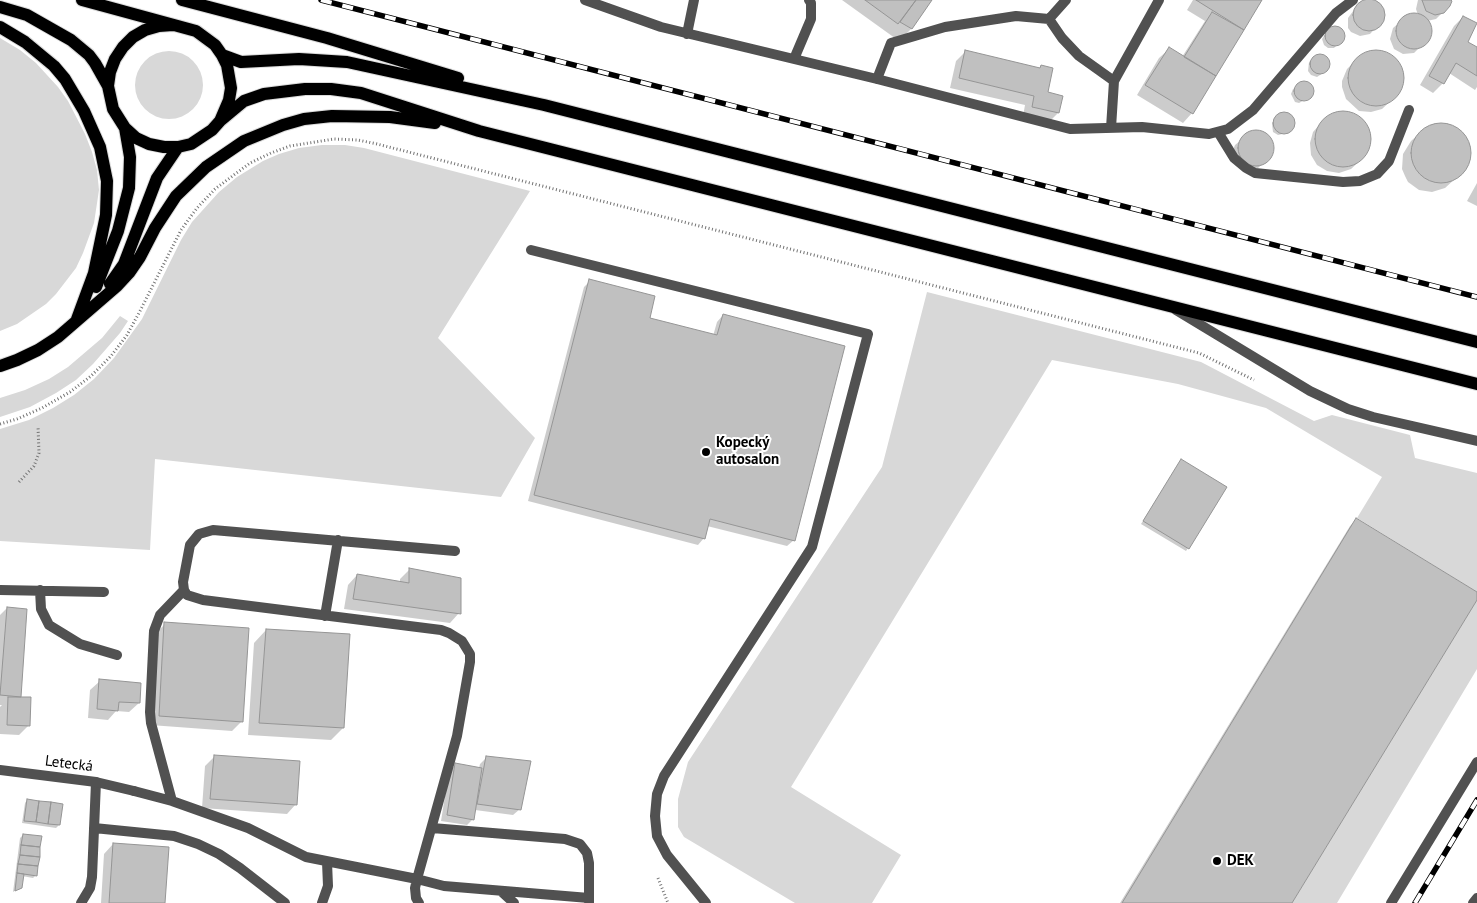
<!DOCTYPE html>
<meta charset="utf-8">
<style>
body{margin:0}
canvas{display:block;background:#fff}
</style>
<canvas width="1477" height="903"></canvas>
<script>
const ctx = document.querySelector('canvas').getContext('2d');
ctx.lineJoin = 'round';
function fillPath(path, color) { ctx.fillStyle = color; ctx.fill(path, 'evenodd'); }
const toPath = rows => new Path2D(rows.map(r => 'M' + r).join(''));
function trace(path, color, width, dash) { ctx.strokeStyle = color; ctx.lineWidth = width; ctx.lineCap = dash ? 'butt' : 'round'; ctx.setLineDash(dash || []); ctx.stroke(path); }
function write(font, color, halo, rows, align = 'center') {
  ctx.font = font + ' "PT Sans",sans-serif'; ctx.lineWidth = 4; ctx.setLineDash([]); ctx.textBaseline = 'middle'; ctx.strokeStyle = halo; ctx.fillStyle = color; for (const [text, x, y, turn = 0] of rows) {
    ctx.save(); ctx.translate(x, y); ctx.rotate((+turn || 0) * Math.PI / 180); ctx.textAlign = isNaN(turn) ? turn : align; if (halo) ctx.strokeText(text, 0, 0); ctx.fillText(text, 0, 0); ctx.restore();
  }
}
fillPath(toPath([
 [0,38,20,50,36,63,58,87,68,101,85,134,92,152,97,170,99,190,94,223,83,253,76,268,56,294,46,304,17,324,0,331],
 '135 85a34 34 0 1 1 68 0a34 34 0 1 1-68 0Z',
 [322,145,345,145,364,148,530,191,438,338,535,438,501,497,155,459,150,550,0,541,0,429,29,420,53,408,74,395,94,379,114,358,142,319,181,240,192,222,219,192,237,177,263,161,279,154,299,148],
 [927,292,1201,362,1314,421,1332,415,1410,435,1415,458,1477,473,1477,592,1357,518,1382,477,1266,408,1178,384,1052,360,791,787,901,855,872,903,795,903,684,837,678,827,678,799,688,762,882,467],
 [120,316,128,321,120,333,93,364,76,380,56,393,30,407,0,417,0,398,25,390,49,379,68,367,102,338],
 [1477,600,1477,669,1337,903,1292,903]
]), '#d8d8d8');
fillPath(toPath([
 [842,0,931,0,911,29,899,41],
 [1193,0,1260,0,1192,113,1183,123,1137,95,1159,58,1169,49,1182,57,1205,21,1187,10],
 [1367,0,1373,0,1381,5,1384,10,1384,19,1370,34,1360,36,1351,32,1348,28,1348,18,1359,3],
 [1418,0,1450,0,1449,6,1436,19,1427,21,1430,33,1429,38,1414,53,1403,54,1394,49,1390,39,1393,28,1400,22,1409,15,1418,15,1416,9],
 [1463,17,1476,24,1466,42,1477,48,1477,87,1475,90,1449,73,1443,83,1433,93,1420,85,1454,26],
 [1335,26,1341,28,1344,37,1334,48,1328,48,1324,45,1322,39,1329,28],
 [966,51,1039,69,1041,67,1046,93,1058,113,1049,122,1023,116,1025,105,950,88,956,61],
 [1376,51,1382,52,1393,57,1400,67,1402,84,1398,94,1382,109,1371,112,1359,111,1346,99,1342,87,1342,81,1347,69,1354,62,1363,54],
 [1317,55,1323,55,1329,63,1326,71,1317,77,1311,75,1308,71,1309,62],
 [1305,82,1310,84,1313,89,1312,96,1299,103,1295,102,1291,94,1293,89],
 [1339,112,1351,113,1362,119,1365,123,1370,135,1369,147,1363,158,1351,169,1339,173,1327,171,1317,165,1311,155,1310,143,1313,132,1321,123,1328,116],
 [1282,114,1288,114,1293,118,1293,125,1287,133,1278,135,1273,132,1272,124],
 [1441,124,1449,125,1461,132,1466,137,1470,150,1468,164,1466,169,1445,188,1432,192,1419,190,1408,182,1405,176,1402,169,1403,154,1411,141,1421,132,1427,127],
 [1251,132,1262,132,1270,139,1273,150,1271,155,1256,170,1246,171,1233,150,1235,145],
 [1477,183,1477,206,1467,201],
 [590,281,648,319,713,336,717,322,723,315,794,540,787,546,707,526,704,538,698,545,528,501,584,287],
 [1181,460,1188,548,1186,551,1141,524],
 [1356,520,1477,593,1477,597,1291,903,1120,903,1350,526],
 [409,570,459,613,450,623,344,609,348,585,357,575,400,582,400,579],
 [7,608,26,610,19,698,29,725,19,735,0,734,0,707,2,705,0,705,0,615],
 [165,624,242,721,232,731,150,725,156,633],
 [266,630,343,728,331,740,248,735,254,643],
 [100,681,139,703,129,712,116,711,108,720,88,718,90,690],
 [214,757,296,804,287,814,202,808,205,766],
 [486,758,520,809,513,815,475,810,473,819,467,825,441,821,449,771,456,765,479,768,480,764],
 [27,800,59,825,56,828,22,823,25,803],
 [23,835,36,875,33,878,22,876,21,887,13,892,20,838],
 [113,844,164,903,101,903,104,854]
]), '#0003');
const building = toPath([
 '1353 15a16 16 0 1 1 32 0a16 16 0 1 1-32 0Z',
 [865,0,916,0,898,24,865,0],
 [916,0,932,0,912,29,900,22,916,0],
 [1196,0,1262,0,1244,30,1196,0],
 [1422,0,1451,0,1452,1,1450,6,1444,13,1435,15,1426,11,1422,0],
 [1212,12,1244,30,1216,76,1184,57,1212,12],
 '1396 31a18 18 0 1 1 36 0a18 18 0 1 1-36 0Z',
 [1463,16,1477,23,1468,42,1477,47,1477,76,1456,63,1444,84,1429,76,1463,16],
 '1325 36a10 10 0 1 1 20 0a10 10 0 1 1-20 0Z',
 [1169,47,1216,76,1193,114,1145,85,1169,47],
 '1348 78a28 28 0 1 1 56 0a28 28 0 1 1-56 0Z',
 [965,50,1040,68,1041,65,1053,68,1048,92,1063,96,1059,113,1032,107,1034,96,959,78,965,50],
 '1310 64a10 10 0 1 1 20 0a10 10 0 1 1-20 0Z',
 '1294 91a10 10 0 1 1 20 0a10 10 0 1 1-20 0Z',
 '1315 139a28 28 0 1 1 56 0a28 28 0 1 1-56 0Z',
 '1273 123a11 11 0 1 1 22 0a11 11 0 1 1-22 0Z',
 '1411 153a30 30 0 1 1 60 0a30 30 0 1 1-60 0Z',
 '1238 148a18 18 0 1 1 36 0a18 18 0 1 1-36 0Z',
 [589,279,655,296,650,318,717,335,723,314,845,346,795,541,710,519,705,539,534,495,589,279],
 [1181,459,1227,487,1189,549,1143,521,1181,459],
 [1356,518,1477,592,1477,600,1292,903,1122,903,1356,518],
 [409,568,461,578,461,614,353,599,357,574,409,583,409,568],
 [7,607,27,609,21,697,0,695,7,607],
 [164,622,249,628,243,722,159,716,164,622],
 [266,629,350,634,344,728,259,723,266,629],
 [99,679,141,683,140,703,119,702,118,711,97,709,99,679],
 [8,697,31,697,30,726,7,725,8,697],
 [214,755,300,761,297,805,210,799,214,755],
 [486,756,531,761,521,810,477,804,486,756],
 [455,763,482,768,474,820,447,815,455,763],
 [27,799,39,801,36,822,24,821,27,799],
 [39,801,51,802,48,824,36,822,39,801],
 [51,802,63,804,60,825,48,824,51,802],
 [23,834,42,836,40,847,21,845,23,834],
 [113,843,169,847,165,903,109,903,113,843],
 [21,845,40,847,40,857,20,855,21,845],
 [20,855,40,857,38,866,18,864,20,855],
 [18,864,38,866,37,876,17,873,18,864],
 [17,873,24,874,22,888,15,891,17,873]
]);
fillPath(building, '#c0c0c0');
trace(building, '#959595', 1);
const primary = toPath([
 [82,0,196,31,215,45,222,55,227,65,231,88,229,100,220,121,212,130,191,144,178,147,164,147,149,144,136,138,125,128,113,109,108,86,110,72,115,59,123,47,133,37,145,30,159,26,173,25],
 [182,0,327,38,458,78],
 [0,7,27,15,71,40,89,55,95,63,108,86],
 [0,27,25,42,54,66,65,79,84,111,100,147,107,181,106,215,94,273,77,319],
 [222,55,241,62,299,59,347,62,544,105,1477,342],
 [220,121,244,101,264,94,305,89,331,89,361,93,479,131,1477,384],
 [110,284,124,264,157,178,178,147],
 [96,287,118,231,129,188,130,157,125,128],
 [0,366,17,360,38,350,58,337,117,286,129,273,140,257,155,228,176,196,206,167,244,141,283,125,304,119,332,116,390,117,435,123]
]);
trace(primary, '#dbdbdb', 14);
trace(toPath([
 [0,424,17,419,42,408,70,392,91,376,111,356,127,335,140,311,181,230,197,208,215,189,250,163,271,153,290,146,334,139,358,140,377,144,1199,353,1254,380],
 [19,482,34,466,39,453,38,426],
 [658,878,668,903]
]), '#737373', 3, [1, 2.5]);
trace(toPath([
 [585,0,661,27,877,79,1070,129,1142,127,1209,134,1228,129,1253,110,1336,13,1353,0],
 [1049,19,1062,38,1079,56,1114,81],
 [687,34,694,0],
 [794,59,811,19,811,3,809,0],
 [877,79,891,43,945,27,1016,16,1049,19,1066,0],
 [1111,128,1114,81,1159,0],
 [1218,132,1234,158,1246,168,1255,173,1343,182,1360,181,1377,174,1389,161,1409,110],
 [531,250,868,334,812,547,664,776,657,794,655,816,657,836,667,855,706,903],
 [1176,310,1310,391,1348,409,1373,417,1477,441],
 [455,551,213,530,199,534,190,545,183,582,184,590,187,595,203,600,441,630,449,633,462,641,470,654,470,662,457,736,417,879,444,886,589,898],
 [0,590,104,592],
 [40,590,41,609,49,625,80,644,117,655],
 [184,590,160,615,154,631,150,712,151,723,172,801,248,828,306,857,417,879,415,888,416,898,419,903],
 [325,616,338,540],
 [134,791,172,801],
 [94,828,174,836,198,844,219,854,240,868,285,903],
 [432,828,565,839,580,844,587,853,589,863,589,903],
 [501,891,514,903],
 [81,903,90,888,92,877,96,782],
 [322,903,328,886,327,862],
 [1391,903,1477,762],
 [1473,903,1477,898]
]), '#515151', 10);
trace(toPath([
 [0,770,96,782,134,791]
]), '#515151', 10);
trace(primary, '#000', 12);
const rail = toPath([
 [321,0,1477,297],
 [1415,903,1477,800]
]);
trace(rail, '#000', 5.5);
trace(rail, '#fff', 4, [11]);
for (const [x, y, r, color] of [
 [706,452,5,"#000"],
 [1217,861,5,"#000"]
]) { const dot = new Path2D(); dot.arc(x, y, r, 0, 2 * Math.PI); ctx.fillStyle = color; ctx.fill(dot); trace(dot, '#fff', 2); }
write('bold 15px', '#000', '#fff', [
 ["Kopecký",716,443],
 ["autosalon",716,460],
 ["DEK",1227,861]
], 'left');
write('15px', '#000', '#fff', [
 ["Letecká",69,764,7]
]);
</script>
